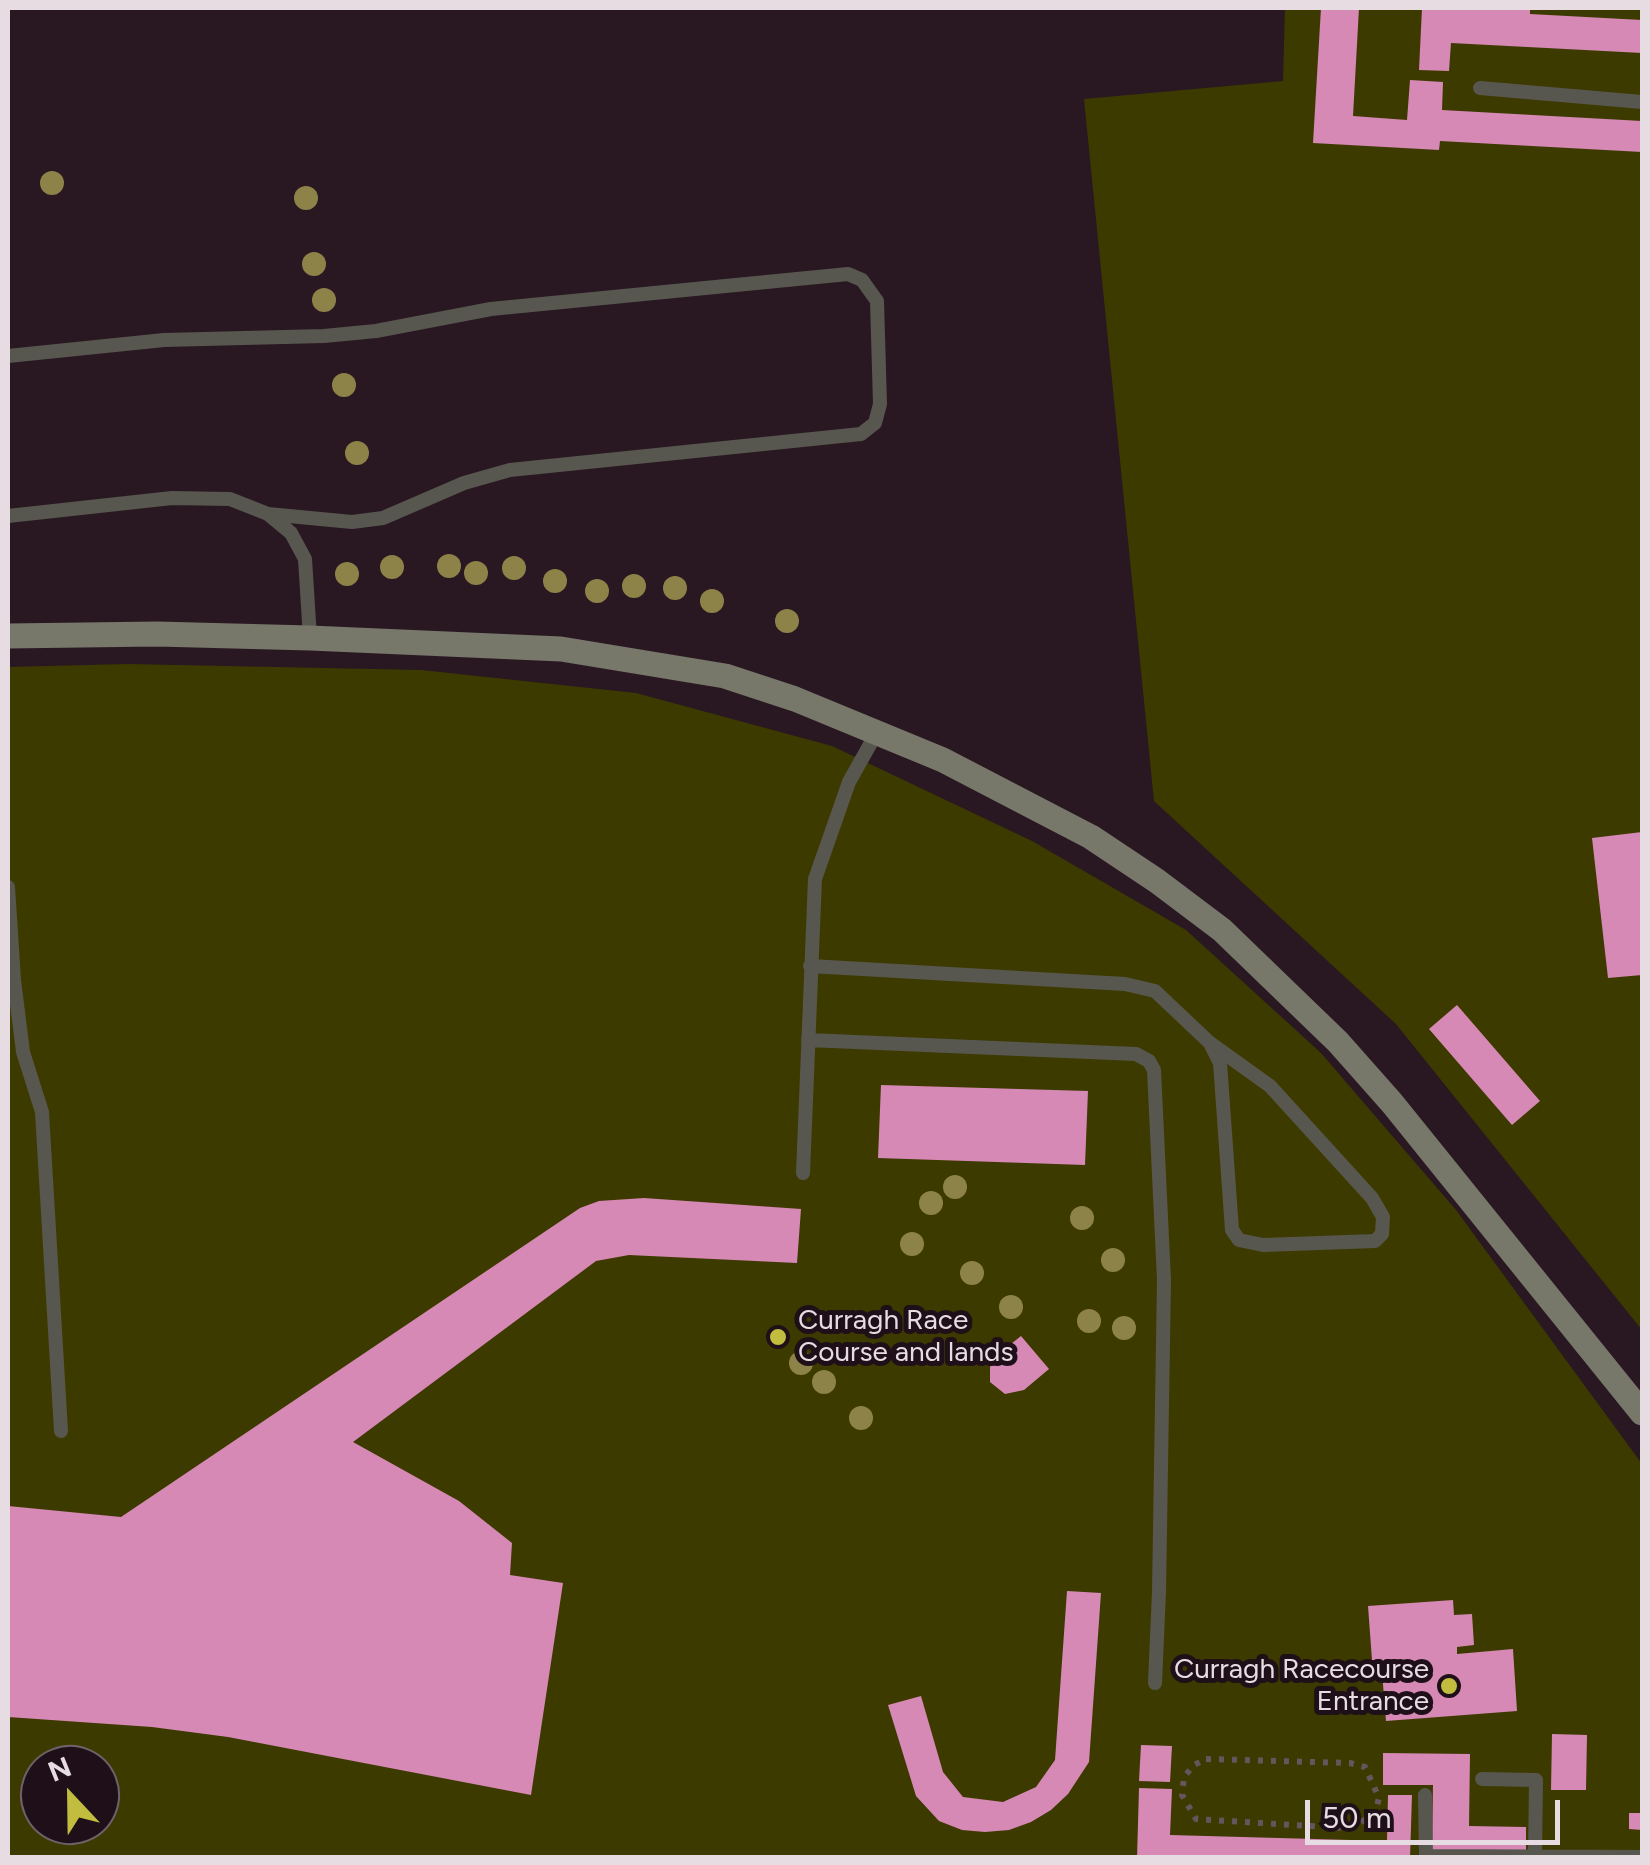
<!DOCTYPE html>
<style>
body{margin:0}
#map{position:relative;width:1650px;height:1865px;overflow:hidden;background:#291821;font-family:Figtree,sans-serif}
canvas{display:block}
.frame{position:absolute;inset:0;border:10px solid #e7dce2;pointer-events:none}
.north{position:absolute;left:20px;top:1745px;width:100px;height:100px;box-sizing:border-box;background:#1f0f18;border:2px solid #6f6169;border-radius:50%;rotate:338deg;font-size:28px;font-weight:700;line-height:40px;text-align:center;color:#e7dce2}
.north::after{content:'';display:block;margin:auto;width:35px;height:45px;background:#c2bd3f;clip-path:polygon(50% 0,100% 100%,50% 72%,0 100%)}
.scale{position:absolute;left:1305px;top:1800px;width:255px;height:45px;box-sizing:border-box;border:5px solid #e7dce2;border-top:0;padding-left:12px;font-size:30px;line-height:35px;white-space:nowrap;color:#e7dce2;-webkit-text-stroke:8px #1f0f18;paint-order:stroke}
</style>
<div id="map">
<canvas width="1650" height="1865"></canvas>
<div class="frame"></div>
<div class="north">N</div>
<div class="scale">50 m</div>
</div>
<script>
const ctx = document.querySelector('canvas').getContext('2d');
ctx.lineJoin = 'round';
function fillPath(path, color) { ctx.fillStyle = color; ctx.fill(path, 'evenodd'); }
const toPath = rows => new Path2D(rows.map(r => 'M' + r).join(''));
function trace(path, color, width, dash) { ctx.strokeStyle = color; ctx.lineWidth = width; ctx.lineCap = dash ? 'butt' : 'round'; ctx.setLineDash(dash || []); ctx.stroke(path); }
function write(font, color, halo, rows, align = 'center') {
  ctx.font = font + ' Figtree,sans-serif'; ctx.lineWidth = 10; ctx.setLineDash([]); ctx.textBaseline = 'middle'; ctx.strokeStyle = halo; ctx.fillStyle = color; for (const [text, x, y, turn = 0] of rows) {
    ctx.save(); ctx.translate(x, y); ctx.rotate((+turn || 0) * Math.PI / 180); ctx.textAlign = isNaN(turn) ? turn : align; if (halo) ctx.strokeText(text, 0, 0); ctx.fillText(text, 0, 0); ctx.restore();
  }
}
fillPath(toPath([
 [1285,8,1642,8,1642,1330,1396,1024,1154,801,1084,99,1283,81],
 [128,664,421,670,636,693,832,746,1032,841,1186,930,1321,1053,1456,1210,1642,1464,1642,1857,8,1857,8,667],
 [40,1765,100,1765,100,1825,40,1825]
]), '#3d3a00');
fillPath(toPath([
 [1321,8,1359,8,1353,116,1407,120,1410,80,1443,82,1442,110,1642,121,1642,152,1440,141,1439,150,1313,143],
 [1422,8,1530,8,1530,14,1642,20,1642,53,1451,43,1449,71,1419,70],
 [1642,832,1642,975,1608,978,1592,838],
 [1457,1005,1540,1101,1512,1125,1429,1029],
 [881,1085,1088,1091,1085,1165,878,1158],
 [644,1198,801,1209,797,1263,629,1255,596,1261,353,1442,459,1501,512,1543,510,1575,563,1583,531,1795,228,1737,152,1727,8,1717,8,1506,121,1517,580,1208,599,1201],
 [1021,1336,1049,1369,1024,1390,1005,1394,990,1382,990,1367,996,1356],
 [1067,1591,1101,1593,1089,1762,1068,1794,1051,1810,1031,1822,1009,1830,985,1832,962,1830,939,1821,916,1796,888,1705,921,1696,943,1772,963,1797,1003,1802,1036,1787,1055,1760],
 [1453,1600,1454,1615,1472,1614,1474,1645,1457,1647,1457,1654,1513,1649,1517,1711,1386,1721,1381,1660,1372,1660,1368,1606],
 [1552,1734,1587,1735,1586,1790,1551,1790],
 [1141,1745,1172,1746,1170,1782,1139,1781],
 [1383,1753,1470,1754,1469,1826,1526,1827,1526,1851,1432,1850,1433,1785,1383,1785],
 [1139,1788,1172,1789,1170,1835,1387,1841,1388,1795,1412,1795,1410,1858,1137,1858],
 [1629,1813,1642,1813,1642,1830,1629,1829]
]), '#d689b4');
trace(toPath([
 [1206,1759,1350,1763,1365,1767,1379,1798,1375,1813,1360,1823,1342,1828,1196,1819,1182,1795,1184,1777,1194,1765,1206,1759]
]), '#65565e', 6, [5, 8]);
trace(toPath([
 [1480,88,1642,102],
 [8,356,164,340,324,336,376,331,491,309,848,274,862,280,877,301,880,404,875,423,861,434,510,470,464,483,383,518,352,522,268,514],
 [8,516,172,498,230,499,268,514,291,533,305,559,310,638],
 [8,887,14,980,23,1052,42,1112,61,1431],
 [810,966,1125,984,1155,991,1210,1043,1220,1063,1232,1230,1239,1240,1263,1245,1375,1241,1382,1234,1383,1217,1372,1198,1270,1086,1210,1043],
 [808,1040,1136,1054,1149,1061,1154,1070,1164,1280,1159,1592,1155,1683],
 [803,1173,815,879,849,782,877,732],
 [1482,1779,1536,1780,1535,1856],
 [1425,1795,1426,1856,1642,1857]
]), '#57574f', 14);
trace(toPath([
 [8,636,157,634,310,638,561,649,725,676,795,699,943,760,1091,837,1157,881,1222,930,1338,1042,1392,1103,1642,1413]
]), '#77776a', 25);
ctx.fillStyle = '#8d8348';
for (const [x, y] of [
 [52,183],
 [306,198],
 [314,264],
 [324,300],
 [344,385],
 [357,453],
 [449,566],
 [392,567],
 [514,568],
 [476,573],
 [347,574],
 [555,581],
 [634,586],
 [675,588],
 [597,591],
 [712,601],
 [787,621],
 [955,1187],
 [931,1203],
 [1082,1218],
 [912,1244],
 [1113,1260],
 [972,1273],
 [1011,1307],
 [1089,1321],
 [1124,1328],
 [801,1363],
 [824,1382],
 [861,1418]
]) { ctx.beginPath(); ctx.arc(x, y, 12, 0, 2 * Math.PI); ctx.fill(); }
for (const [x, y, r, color] of [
 [778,1337,10,"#c2bd3f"],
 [1449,1686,10,"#c2bd3f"]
]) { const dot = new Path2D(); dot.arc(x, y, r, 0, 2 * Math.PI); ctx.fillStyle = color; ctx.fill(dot); trace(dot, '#1f0f18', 4); }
write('28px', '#e7dce2', '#1f0f18', [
 ["Curragh Race",798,1321],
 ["Course and lands",798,1353],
 ["Curragh Racecourse",1429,1670,"right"],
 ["Entrance",1429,1702,"right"]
], 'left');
</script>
